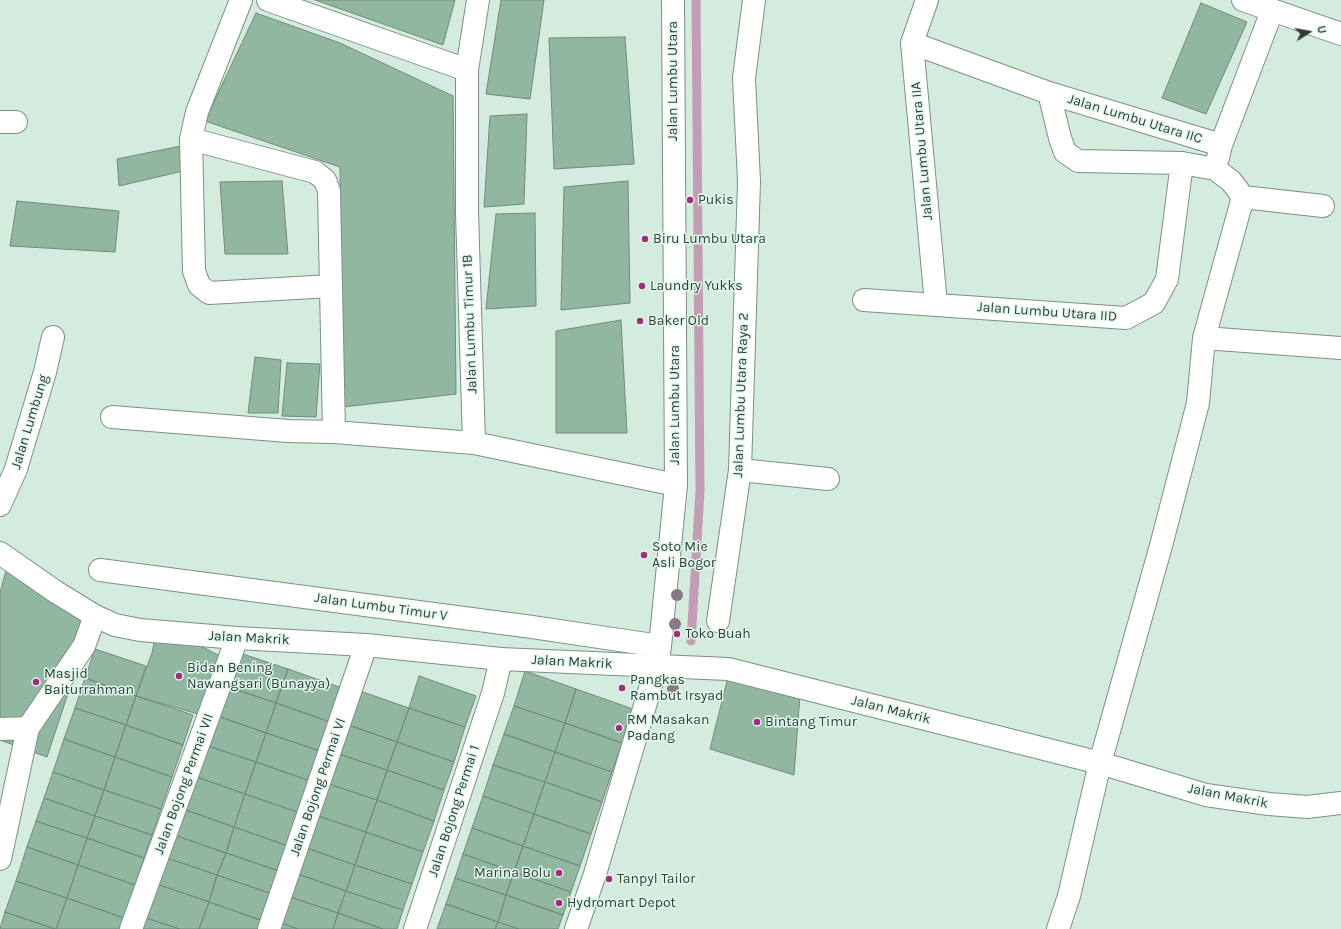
<!DOCTYPE html>
<style>
body{margin:0}
#map{position:relative;width:1341px;height:929px;overflow:hidden;background:#d3ecdd;font-family:Karla,sans-serif}
canvas{display:block}
.north{position:absolute;left:1289px;top:12px;width:40px;height:40px;-webkit-text-stroke:3px #e0f9ea;paint-order:stroke;rotate:79deg;font-size:11px;font-weight:700;line-height:16px;text-align:center;color:#333d37}
.north::after{content:'';display:block;margin:auto;width:14px;height:18px;background:#333d37;clip-path:polygon(50% 0,100% 100%,50% 72%,0 100%)}
</style>
<div id="map">
<canvas width="1341" height="929"></canvas>
<div class="north">U</div>
</div>
<script>
const ctx = document.querySelector('canvas').getContext('2d');
ctx.lineJoin = 'round';
const toPath = rows => new Path2D(rows.map(r => 'M' + r).join(''));
function trace(path, color, width, dash) { ctx.strokeStyle = color; ctx.lineWidth = width; ctx.lineCap = dash ? 'butt' : 'round'; ctx.setLineDash(dash || []); ctx.stroke(path); }
function fillPath(path, color) { ctx.fillStyle = color; ctx.fill(path, 'evenodd'); }
function write(font, color, halo, rows, align = 'center') {
  ctx.font = font + ' Karla,sans-serif'; ctx.lineWidth = 3; ctx.setLineDash([]); ctx.textBaseline = 'middle'; ctx.strokeStyle = halo; ctx.fillStyle = color; for (const [text, x, y, turn = 0] of rows) {
    ctx.save(); ctx.translate(x, y); ctx.rotate((+turn || 0) * Math.PI / 180); ctx.textAlign = isNaN(turn) ? turn : align; if (halo) ctx.strokeText(text, 0, 0); ctx.fillText(text, 0, 0); ctx.restore();
  }
}
trace(toPath([
 [691,641,700,491,696,0]
]), '#c29db3', 9);
const building = toPath([
 [315,0,455,0,443,45,315,0],
 [501,0,544,0,530,99,486,94,501,0],
 [1201,3,1247,22,1206,114,1162,98,1201,3],
 [256,13,340,43,453,96,456,394,343,407,340,167,205,121,256,13],
 [625,37,634,164,554,169,549,38,625,37],
 [527,114,524,204,484,207,490,116,527,114],
 [181,146,183,171,119,186,117,159,181,146],
 [282,181,288,254,225,254,220,182,282,181],
 [628,181,630,303,561,310,564,187,628,181],
 [17,201,119,211,115,252,10,246,17,201],
 [535,213,536,306,486,309,496,214,535,213],
 [621,320,627,433,556,433,556,331,621,320],
 [255,357,281,360,278,413,248,413,255,357],
 [287,363,320,364,316,417,282,416,287,363],
 [8,563,91,624,47,757,0,740,0,593,8,563],
 [158,624,220,656,201,715,136,696,152,653,158,624],
 [95,649,146,666,136,696,85,678,95,649],
 [237,652,288,669,276,703,225,686,237,652],
 [288,669,345,689,333,723,276,703,288,669],
 [525,671,576,689,565,723,514,706,525,671],
 [419,676,476,696,465,727,409,708,419,676],
 [728,677,800,695,794,775,710,749,728,677],
 [85,678,136,696,126,725,75,708,85,678],
 [225,686,276,703,266,733,215,715,225,686],
 [576,689,633,709,622,743,565,723,576,689],
 [357,690,409,708,397,742,346,724,357,690],
 [136,696,193,715,183,745,126,725,136,696],
 [276,703,333,723,323,752,266,733,276,703],
 [514,706,565,723,555,752,504,734,514,706],
 [75,708,126,725,115,757,64,739,75,708],
 [409,708,465,727,454,762,397,742,409,708],
 [215,715,266,733,256,762,205,745,215,715],
 [565,723,622,743,612,772,555,752,565,723],
 [346,724,397,742,387,770,336,753,346,724],
 [126,725,183,745,172,777,115,757,126,725],
 [266,733,323,752,313,782,256,762,266,733],
 [504,734,555,752,545,782,493,765,504,734],
 [64,739,115,757,104,790,53,772,64,739],
 [397,742,454,762,444,790,387,770,397,742],
 [205,745,256,762,245,794,194,776,205,745],
 [555,752,612,772,602,802,545,782,555,752],
 [336,753,387,770,377,800,326,783,336,753],
 [115,757,172,777,161,809,104,790,115,757],
 [256,762,313,782,303,814,245,794,256,762],
 [493,765,545,782,534,814,483,796,493,765],
 [387,770,444,790,434,821,377,800,387,770],
 [53,772,104,790,95,816,44,798,53,772],
 [194,776,245,794,234,827,183,809,194,776],
 [545,782,602,802,591,834,534,814,545,782],
 [326,783,377,800,366,832,315,815,326,783],
 [104,790,161,809,152,835,95,816,104,790],
 [245,794,303,814,291,847,234,827,245,794],
 [483,796,534,814,523,846,472,828,483,796],
 [44,798,95,816,87,838,36,821,44,798],
 [377,800,434,821,423,852,366,832,377,800],
 [183,809,234,827,226,853,174,835,183,809],
 [534,814,591,834,580,866,523,846,534,814],
 [315,815,366,832,355,865,304,847,315,815],
 [95,816,152,835,144,858,87,838,95,816],
 [36,821,87,838,78,865,27,847,36,821],
 [234,827,291,847,282,872,226,853,234,827],
 [472,828,523,846,514,872,463,854,472,828],
 [366,832,423,852,412,884,355,865,366,832],
 [174,835,226,853,217,875,167,858,174,835],
 [87,838,144,858,135,885,78,865,87,838],
 [523,846,580,866,571,892,514,872,523,846],
 [27,847,78,865,67,898,16,881,27,847],
 [304,847,355,865,346,891,295,873,304,847],
 [226,853,282,872,275,895,217,875,226,853],
 [463,854,514,872,506,895,455,878,463,854],
 [167,858,217,875,209,902,157,884,167,858],
 [78,865,135,885,124,918,67,898,78,865],
 [355,865,412,884,403,910,346,891,355,865],
 [514,872,571,892,563,915,506,895,514,872],
 [295,873,346,891,338,913,287,896,295,873],
 [217,875,275,895,266,922,209,902,217,875],
 [455,878,506,895,498,922,446,904,455,878],
 [16,881,67,898,56,929,5,912,16,881],
 [157,884,209,902,199,929,180,929,146,918,157,884],
 [346,891,403,910,397,929,383,929,338,913,346,891],
 [506,895,563,915,558,929,519,929,498,922,506,895],
 [287,896,338,913,333,929,298,929,278,922,287,896],
 [67,898,124,918,120,929,56,929,67,898],
 [209,902,266,922,263,929,199,929,209,902],
 [446,904,498,922,495,929,437,929,446,904],
 [5,912,54,929,0,929,5,912],
 [338,913,383,929,333,929,338,913],
 [146,918,180,929,142,929,146,918],
 [278,922,298,929,276,929,278,922],
 [498,922,519,929,495,929,498,922]
]);
fillPath(building, '#91b7a1');
trace(building, '#73897c', 1);
const street = toPath([
 [241,0,197,112,191,139,315,172,325,180,329,191,334,432],
 [268,0,467,70],
 [478,0,467,70,467,212,474,443,676,485],
 [927,0,912,43,936,304],
 [1243,0,1341,34],
 [912,43,1049,93,1221,145],
 [1049,93,1060,138,1065,152,1078,161,1182,163,1215,169,1231,181,1243,197,1323,206],
 [0,122,16,122],
 [191,139,194,271,199,285,209,293,331,286],
 [1218,158,1221,145,1272,11],
 [864,300,1126,318,1154,303,1167,279,1182,163],
 [1204,338,1341,348],
 [112,417,288,431,334,432,474,443],
 [740,470,828,479],
 [0,505,16,469,45,372,53,337],
 [100,570,532,627,660,646],
 [718,621,740,470,749,181,744,78,754,0],
 [0,729,28,728],
 [0,859,28,728,84,646,95,616],
 [131,929,237,638],
 [269,929,366,645],
 [415,929,493,693,501,659],
 [1058,929,1069,896,1100,763,1162,542,1198,403,1204,338,1243,197]
]);
const secondary = toPath([
 [0,553,56,592,95,616,115,625,140,630,237,638,366,645,501,659,728,669,1100,763,1206,795,1269,804,1307,807,1341,803],
 [576,929,595,874,657,665,660,646,676,485,673,0]
]);
trace(street, '#7a9183', 24);
trace(secondary, '#7a9183', 24);
trace(street, '#fff', 22);
trace(secondary, '#fff', 22);
ctx.fillStyle = '#887a84';
for (const [x, y] of [
 [677,595],
 [675,624],
 [673,689]
]) { ctx.beginPath(); ctx.arc(x, y, 6, 0, 2 * Math.PI); ctx.fill(); }
for (const [x, y, r, color] of [
 [690,200,4,"#a52b80"],
 [645,239,4,"#a52b80"],
 [642,286,4,"#a52b80"],
 [640,321,4,"#a52b80"],
 [644,555,4,"#a52b80"],
 [677,634,4,"#a52b80"],
 [179,676,4,"#a52b80"],
 [36,682,4,"#a52b80"],
 [622,688,4,"#a52b80"],
 [757,722,4,"#a52b80"],
 [619,728,4,"#a52b80"],
 [559,873,4,"#a52b80"],
 [609,879,4,"#a52b80"],
 [559,903,4,"#a52b80"]
]) { const dot = new Path2D(); dot.arc(x, y, r, 0, 2 * Math.PI); ctx.fillStyle = color; ctx.fill(dot); trace(dot, '#e0f9ea', 1.5); }
write('14px', '#333d37', '#e0f9ea', [
 ["Jalan Lumbu Utara",673,81,-90],
 ["Jalan Lumbu Utara IIC",1135,119,17],
 ["Jalan Lumbu Utara IIA",922,151,-95],
 ["Jalan Lumbu Utara IID",1047,312,4],
 ["Jalan Lumbu Timur 1B",470,324,-92],
 ["Jalan Lumbu Utara Raya 2",741,395,-88],
 ["Jalan Lumbu Utara",675,405,-90],
 ["Jalan Lumbung",30,422,-73],
 ["Jalan Lumbu Timur V",381,607,8],
 ["Jalan Makrik",249,638,3],
 ["Jalan Makrik",572,662,3],
 ["Jalan Makrik",891,710,14],
 ["Jalan Bojong Permai VII",184,784,-70],
 ["Jalan Bojong Permai VI",318,787,-71],
 ["Jalan Makrik",1228,796,11],
 ["Jalan Bojong Permai 1",454,811,-72]
]);
write('14px', '#333d37', '#e0f9ea', [
 ["Pukis",698,200],
 ["Biru Lumbu Utara",653,239],
 ["Laundry Yukks",650,286],
 ["Baker Old",648,321],
 ["Soto Mie",652,547],
 ["Asli Bogor",652,563],
 ["Toko Buah",685,634],
 ["Bidan Bening",187,668],
 ["Nawangsari (Bunayya)",187,684],
 ["Masjid",44,674],
 ["Baiturrahman",44,690],
 ["Pangkas",630,680],
 ["Rambut Irsyad",630,696],
 ["RM Masakan",627,720],
 ["Padang",627,736],
 ["Bintang Timur",765,722],
 ["Marina Bolu",551,873,"right"],
 ["Tanpyl Tailor",617,879],
 ["Hydromart Depot",567,903]
], 'left');
</script>
